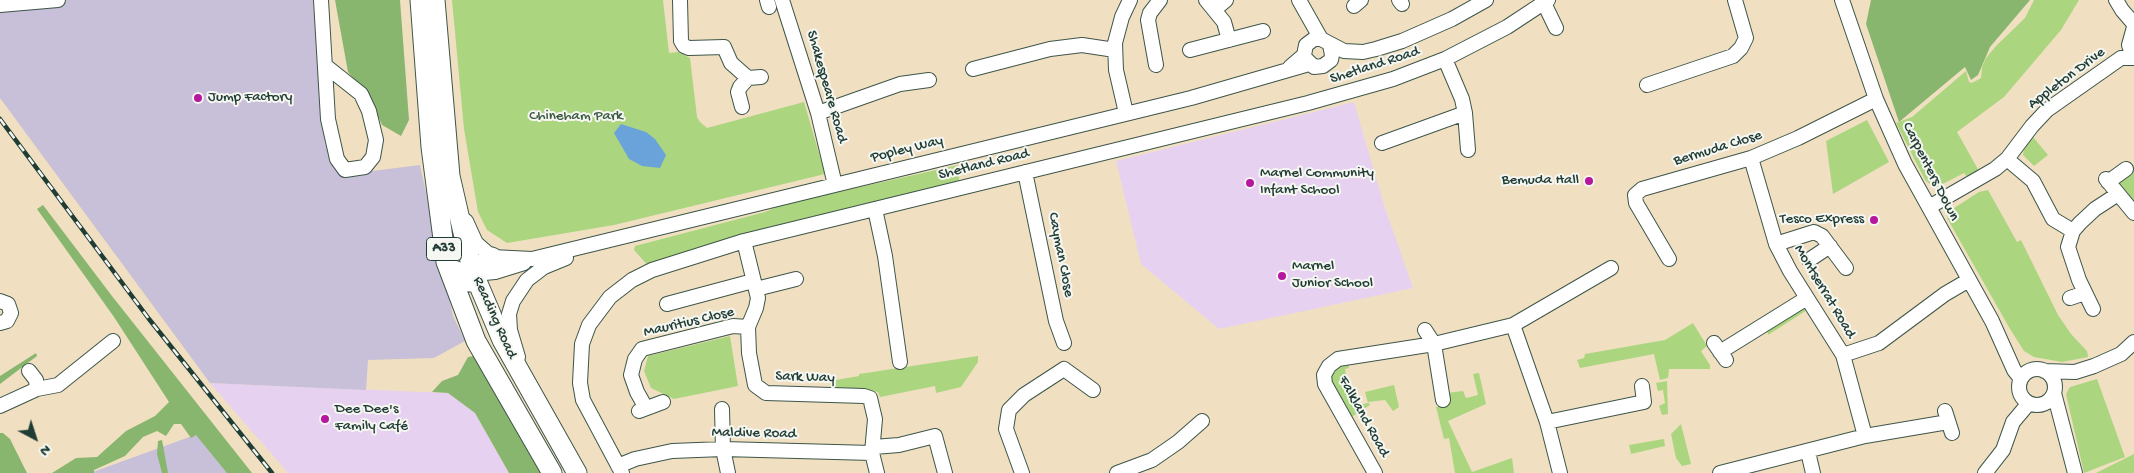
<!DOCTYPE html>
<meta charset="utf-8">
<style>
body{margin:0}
#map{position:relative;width:2134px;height:473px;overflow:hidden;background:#f0e0c1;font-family:"Gochi Hand",sans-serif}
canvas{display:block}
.north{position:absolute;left:10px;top:413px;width:50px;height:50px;-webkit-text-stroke:4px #f6f6f2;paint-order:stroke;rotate:140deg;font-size:14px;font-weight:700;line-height:20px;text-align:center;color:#1f3d34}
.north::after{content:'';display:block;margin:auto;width:18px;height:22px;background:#1f3d34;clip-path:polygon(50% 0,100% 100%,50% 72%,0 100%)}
</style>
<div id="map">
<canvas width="2134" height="473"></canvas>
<div class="north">N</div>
</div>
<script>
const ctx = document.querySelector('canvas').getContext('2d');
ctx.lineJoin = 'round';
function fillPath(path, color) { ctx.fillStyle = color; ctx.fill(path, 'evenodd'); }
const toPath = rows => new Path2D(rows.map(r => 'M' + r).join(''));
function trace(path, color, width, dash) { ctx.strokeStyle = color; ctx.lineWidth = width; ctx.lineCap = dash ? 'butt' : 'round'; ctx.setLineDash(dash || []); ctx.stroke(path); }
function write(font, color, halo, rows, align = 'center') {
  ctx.font = font + ' "Gochi Hand",sans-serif'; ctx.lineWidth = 4; ctx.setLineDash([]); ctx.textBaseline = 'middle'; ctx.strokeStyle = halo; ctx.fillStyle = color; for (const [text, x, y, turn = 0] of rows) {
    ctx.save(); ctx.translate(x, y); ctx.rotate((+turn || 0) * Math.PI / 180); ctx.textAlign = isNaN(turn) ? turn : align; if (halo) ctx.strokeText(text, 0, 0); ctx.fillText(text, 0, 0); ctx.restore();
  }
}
fillPath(toPath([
 [1354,102,1384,205,1413,288,1219,329,1141,264,1116,161],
 [210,383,448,393,475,413,509,473,288,473]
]), '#e6d2f0');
fillPath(toPath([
 [0,0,313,0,325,144,348,174,420,165,453,316,465,341,434,358,368,360,366,390,210,383,0,98],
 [206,431,241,473,90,473]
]), '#c8bfd8');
fillPath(toPath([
 [452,0,663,0,669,53,678,52,690,58,697,117,700,122,707,128,804,102,825,174,614,225,507,243,487,230,478,212,464,129],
 [2034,0,2079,0,2061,30,2004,97,1957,132,1979,171,1967,177,1964,173,1935,188,1925,180,1896,123,1912,117,1966,71,1969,82,1972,83,1981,78,1982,67,1986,58,1996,46,2025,18],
 [1867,120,1889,162,1833,194,1826,141],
 [2033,137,2048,155,2034,166,2023,155,2024,149],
 [958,165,960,188,652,270,634,250,635,246,765,212,781,205],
 [2134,165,2134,201,2116,179],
 [1988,190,2017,242,2021,240,2058,315,2071,334,2087,351,2088,357,2062,362,2034,357,2024,351,2010,329,1947,218,1951,210,1979,192],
 [1802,308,1807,310,1768,335,1767,330],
 [1693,323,1707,346,1701,351,1710,365,1710,369,1669,369,1668,378,1660,380,1654,354,1580,368,1577,360,1584,358,1585,354,1665,340],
 [730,336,738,386,674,399,651,388,644,371,648,356],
 [978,356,978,362,961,387,936,393,935,386,880,397,878,392,830,387,830,381,859,376,859,374],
 [1348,362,1349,368,1345,369,1352,406,1368,403,1365,392,1394,385,1399,407,1393,411,1385,400,1368,402,1370,405,1350,418,1332,390,1330,372,1333,368],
 [1479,373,1486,404,1448,421,1472,472,1512,458,1514,473,1455,473,1449,438,1444,439,1436,407,1449,404,1447,393,1463,391,1466,398,1478,395,1473,374],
 [2097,379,2125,457,2084,473,2066,394,2070,387],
 [1667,381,1668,414,1662,415,1659,406,1665,403,1663,390,1658,391,1656,383],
 [1681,424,1691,464,1682,466,1676,458,1671,434],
 [1664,439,1665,446,1631,454,1629,445],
 [2134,454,2134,473,2096,473]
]), '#acd580');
fillPath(toPath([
 [335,0,400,0,409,120,401,136,382,125,369,96,348,72],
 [1871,0,2030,0,1990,47,1978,75,1971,80,1965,67,1899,122,1866,24],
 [43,205,112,296,252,473,227,473,196,435,191,438,181,424,174,424,166,436,157,431,143,437,125,456,94,470,94,473,52,473,76,458,97,457,126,431,155,416,169,402,114,317,37,209],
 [36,353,37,356,0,384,0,376],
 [474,356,541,473,509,473,475,413,448,393,432,392,442,381,458,375,468,357],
 [0,433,3,433,10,439,27,473,0,473],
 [162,440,168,473,162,473,157,454,158,441]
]), '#89b66e');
fillPath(toPath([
 [621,124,646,132,655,139,666,155,660,168,642,166,629,159,614,133]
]), '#6aa3d9');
const minor = toPath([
 [321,0,328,119,337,159,345,170,365,167,373,157,376,140,369,111,361,94,327,67],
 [680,0,681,41,684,46,689,48,724,47,731,63,748,78],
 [767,0,769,7],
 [782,0,818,113,835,185],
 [1206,0,1224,22,1229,40],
 [1299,0,1321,39],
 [1399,0,1402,4],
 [1842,0,1876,99,1905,164,1992,321,2014,370,2021,379],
 [2116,0,2122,10,2134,24],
 [1544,3,1556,28],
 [0,5,58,0],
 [1354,6,1361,0],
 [1214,10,1226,0],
 [1190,50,1263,31],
 [1305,58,1314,67,1323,66,1331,60,1332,55,1330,45],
 [2133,58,2129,45,2134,27],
 [1445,59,1462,99,1465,113,1468,150],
 [1156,65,1148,20,1150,13,1160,0],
 [1290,67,1304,55,1306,45,1314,39,1321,39,1344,51,1363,52,1376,49,1402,41,1452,19,1486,0],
 [973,69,1050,49,1082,45,1115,50],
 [1647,85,1733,56,1741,48,1746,38,1735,0],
 [742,107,738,92,740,87,748,78,761,77],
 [818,113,900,84,929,80],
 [1126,113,1116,70,1115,43,1122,17,1130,0],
 [1382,143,1465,113],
 [1751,158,1776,244,1790,271,1843,355,1865,436],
 [2007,159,2033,181,2053,219,2073,231],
 [1025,172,1056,321,1064,343],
 [2106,179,2134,213],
 [2108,182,2126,169],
 [1929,207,1995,169,2007,159,2032,126,2047,110,2121,58,2134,58],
 [875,209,885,256,900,362],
 [466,221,476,243,492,257,532,259,1191,98,1309,64],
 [744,241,758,298,756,308,748,327,749,353,755,385,766,393,864,396,870,398,875,419,872,453],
 [1776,244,1814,232,1822,236,1846,268],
 [1669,259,1636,203,1635,195,1642,189,1751,158,1798,138,1876,99],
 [1809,260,1830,246],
 [446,262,455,268,474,274,495,272,524,263],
 [756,289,796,279],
 [2070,298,2085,293],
 [0,301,8,304,11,313,7,321,0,323],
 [667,304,753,281],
 [2093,309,2079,280,2068,247,2073,231,2080,223,2095,209,2118,194],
 [1513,325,1611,268],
 [1425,330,1434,344,1443,400],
 [1714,343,1726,360],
 [1720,352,1807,298],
 [1843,355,1879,343,1945,294,1969,280],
 [518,357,510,330,509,314,513,301,527,280,544,267,566,258],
 '2019 387a18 18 0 1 1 36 0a18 18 0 1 1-36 0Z',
 [29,371,36,380,37,389],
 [2044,371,2075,372,2094,366,2121,354,2134,342],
 [2054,393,2075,473],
 [0,406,37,389,58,385,113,341],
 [646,408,637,392,631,375,635,359,642,349,733,326,748,327],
 [722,409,723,449,728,473],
 [639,411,663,402],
 [1945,411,1952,433],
 [1547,422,1644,402,1642,386],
 [874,447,899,445,935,436,945,473],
 [1808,452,1813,473],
 [872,453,877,473],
 [618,466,635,459,672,451,723,449,872,453],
 [622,473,583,400,580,383,582,344,589,325,610,297,632,280,652,270,744,241,1308,103,1393,79,1445,59,1507,27,1548,0],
 [1022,473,1006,429,1009,410,1024,395,1064,369,1093,390],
 [1117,473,1152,460,1178,442,1202,421],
 [1375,473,1325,384,1324,375,1329,366,1338,359,1434,344,1513,325,1547,422,1560,473],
 [1720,473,1865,436,1948,422],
 [1985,473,2003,450,2013,422,2029,403]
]);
const highway = toPath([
 [420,0,431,147,446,262,476,341,552,473],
 [435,0,450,176,467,250,474,274,502,340,577,473],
 [470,282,479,266,492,257]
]);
trace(minor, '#3e5549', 16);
trace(highway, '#3e5549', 21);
trace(minor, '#fff', 14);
trace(highway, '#fff', 19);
const rail = toPath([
 [0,119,149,319,272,473]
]);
trace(rail, '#1f3d34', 4.5);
trace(rail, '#f6f6f2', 2.5, [8]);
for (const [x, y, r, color] of [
 [198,98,5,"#b5179e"],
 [1589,181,5,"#b5179e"],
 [1250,183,5,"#b5179e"],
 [1874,220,5,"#b5179e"],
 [1282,276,5,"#b5179e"],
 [325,419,5,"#b5179e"]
]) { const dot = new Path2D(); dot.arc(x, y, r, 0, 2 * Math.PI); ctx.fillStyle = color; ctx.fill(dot); trace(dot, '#f6f6f2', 2); }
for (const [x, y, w] of [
 [444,249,35]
]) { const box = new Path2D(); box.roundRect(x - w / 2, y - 11.5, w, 23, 4); ctx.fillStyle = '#f6f6f2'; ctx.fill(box); trace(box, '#1f3d34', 1); }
write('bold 14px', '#1f3d34', null, [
 ["A33",444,249]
]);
write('15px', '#1f3d34', '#f6f6f2', [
 ["Shetland Road",1375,66,-18],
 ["Appleton Drive",2067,79,-37],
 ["Shakespeare Road",826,87,74],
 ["Bermuda Close",1718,149,-17],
 ["Popley Way",907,150,-14],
 ["Shetland Road",984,165,-14],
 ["Carpenters Down",1930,172,63],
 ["Cayman Close",1060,255,79],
 ["Montserrat Road",1824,292,59],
 ["Reading Road",494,318,66],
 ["Mauritius Close",689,323,-13],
 ["Sark Way",805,378,2],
 ["Falkland Road",1363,417,61],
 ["Maldive Road",754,434,1]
]);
write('15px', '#1f3d34', '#f6f6f2', [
 ["Jump Factory",208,98],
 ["Marnel Community",1260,174],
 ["Infant School",1260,191],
 ["Bemuda Hall",1579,181,"right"],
 ["Tesco Express",1864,220,"right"],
 ["Marnel",1292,267],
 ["Junior School",1292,284],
 ["Dee Dee's",335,410],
 ["Family Café",335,427]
], 'left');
write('15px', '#3b5b43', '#f6f6f2', [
 ["Chineham Park",576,117]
]);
</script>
